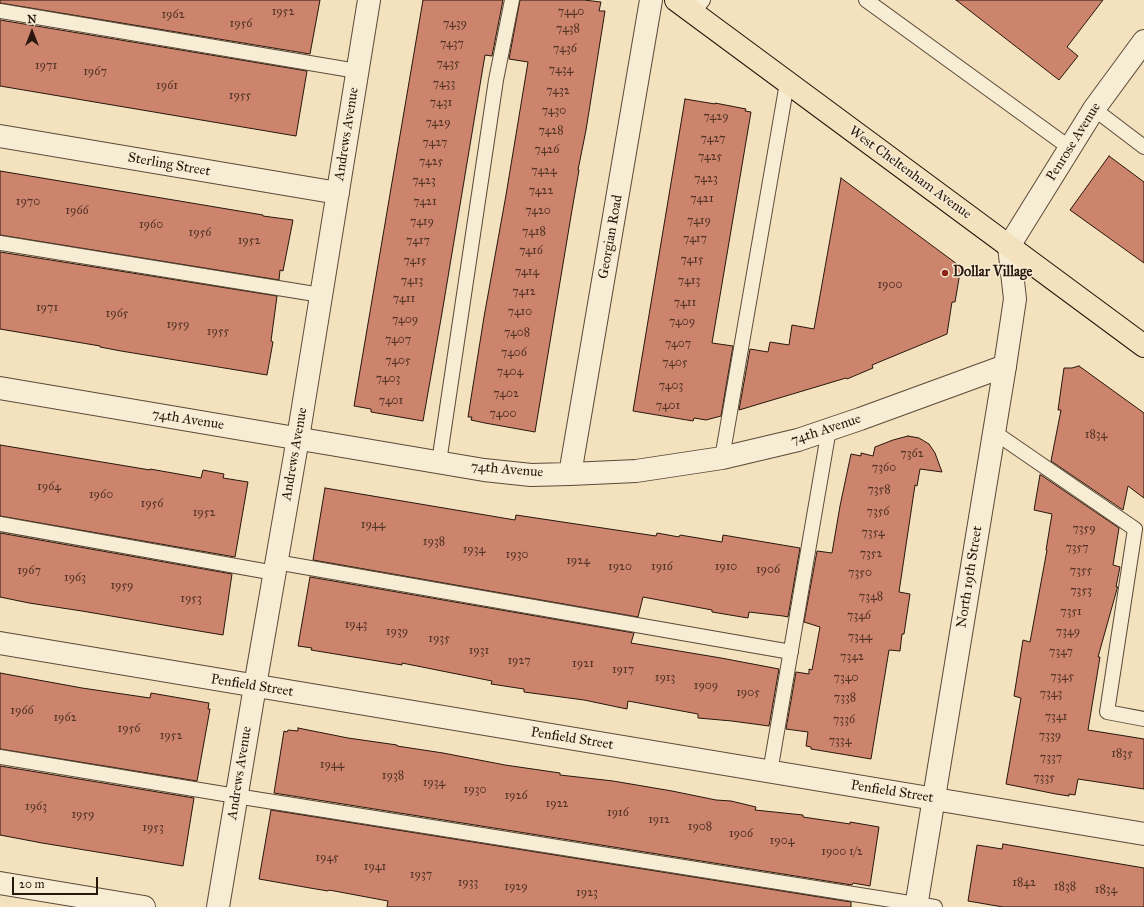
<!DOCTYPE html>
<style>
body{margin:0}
#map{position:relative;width:1144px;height:907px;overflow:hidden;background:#f3e2bd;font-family:"IM FELL Great Primer",serif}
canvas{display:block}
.north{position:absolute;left:12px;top:12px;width:40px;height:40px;-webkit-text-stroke:3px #f7ecd4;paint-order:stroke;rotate:0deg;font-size:11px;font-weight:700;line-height:16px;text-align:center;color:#29160c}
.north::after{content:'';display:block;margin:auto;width:14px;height:18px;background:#29160c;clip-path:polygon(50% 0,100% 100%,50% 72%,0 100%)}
.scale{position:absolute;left:12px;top:877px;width:86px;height:18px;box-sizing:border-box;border:2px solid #29160c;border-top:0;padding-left:5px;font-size:12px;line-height:14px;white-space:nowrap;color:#29160c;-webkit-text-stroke:3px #f7ecd4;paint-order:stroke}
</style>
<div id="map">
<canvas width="1144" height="907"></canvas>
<div class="north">N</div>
<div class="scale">20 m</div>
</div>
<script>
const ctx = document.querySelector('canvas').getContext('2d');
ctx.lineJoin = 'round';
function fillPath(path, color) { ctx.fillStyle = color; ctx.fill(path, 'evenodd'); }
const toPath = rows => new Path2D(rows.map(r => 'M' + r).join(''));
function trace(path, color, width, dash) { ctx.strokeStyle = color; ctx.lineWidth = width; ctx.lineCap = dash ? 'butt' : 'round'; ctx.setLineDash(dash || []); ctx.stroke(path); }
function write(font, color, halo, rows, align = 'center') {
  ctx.font = font + ' "IM FELL Great Primer",serif'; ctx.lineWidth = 3; ctx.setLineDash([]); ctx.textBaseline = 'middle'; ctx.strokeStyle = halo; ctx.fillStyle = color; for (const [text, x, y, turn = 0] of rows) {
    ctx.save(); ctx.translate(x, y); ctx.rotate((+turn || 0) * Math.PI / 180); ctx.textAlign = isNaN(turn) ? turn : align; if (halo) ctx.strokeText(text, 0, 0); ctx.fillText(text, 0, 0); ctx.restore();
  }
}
const building = toPath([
 [0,0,320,0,310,54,0,3,0,0],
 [423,0,503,0,492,56,485,55,442,313,423,421,371,412,371,409,354,406,423,0],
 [520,0,584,0,601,2,599,11,605,11,586,130,578,170,579,170,572,210,535,432,485,423,471,420,472,417,468,417,484,317,506,195,528,62,509,59,520,0],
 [956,0,1103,0,1067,47,1078,56,1059,80,956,0],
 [0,20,307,71,296,136,0,86,0,20],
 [685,99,715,104,715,103,746,109,745,111,751,112,712,343,733,346,721,416,706,420,694,418,693,421,633,411,685,99],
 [1109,156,1144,182,1144,263,1070,210,1109,156],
 [0,171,263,215,263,216,293,220,283,271,280,270,279,280,0,235,0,171],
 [841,178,961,267,955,302,952,302,947,334,872,365,873,368,847,379,846,378,739,410,750,349,768,352,770,342,789,345,792,325,814,329,841,178],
 [0,252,277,296,271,341,273,342,267,375,121,351,100,347,100,346,0,329,0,252],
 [1079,366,1144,413,1144,498,1128,486,1123,510,1051,461,1061,410,1058,410,1064,368,1072,368,1079,366],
 [908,436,919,438,929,444,935,453,942,472,920,469,917,486,915,485,899,592,910,594,904,634,902,634,900,651,889,650,871,759,811,749,811,747,806,746,808,732,786,729,796,672,809,674,809,669,812,670,820,627,804,622,817,551,832,553,840,506,851,454,861,456,861,453,873,456,875,447,893,440,908,436],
 [0,445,150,470,150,469,201,478,203,470,224,474,223,478,248,482,235,557,0,516,0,445],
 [1040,475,1041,475,1119,528,1113,565,1120,567,1116,587,1118,587,1117,589,1098,657,1100,657,1088,730,1144,739,1144,789,1078,779,1075,795,1069,794,1069,796,1056,794,1006,784,1021,698,1014,696,1023,640,1030,642,1047,550,1046,550,1052,514,1034,510,1040,475],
 [325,488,515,520,516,515,656,536,657,533,679,537,680,535,722,542,723,535,800,548,788,617,783,616,749,612,748,618,712,612,712,610,643,597,638,617,313,560,325,488],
 [0,533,232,574,223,635,175,627,82,611,29,603,0,597,0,533],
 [310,577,634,633,631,643,721,658,779,669,769,726,732,721,698,718,698,714,628,701,627,709,584,700,524,692,524,689,491,684,492,681,402,663,402,665,311,650,312,648,298,646,310,577],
 [0,673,82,688,150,698,151,693,209,703,208,709,210,709,197,781,0,749,0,673],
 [298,728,348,738,397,745,397,746,443,753,505,765,560,773,560,775,613,781,672,791,716,800,731,801,756,807,755,810,803,815,803,817,850,824,850,822,879,827,870,886,853,883,852,885,274,793,284,731,287,732,288,730,298,731,298,728],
 [0,766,194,798,183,866,42,843,0,835,0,766],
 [271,810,851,902,851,907,387,907,388,901,329,890,328,891,310,888,259,879,271,810],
 [1003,844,1144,868,1144,907,1003,907,968,901,977,845,1002,849,1003,844]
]);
fillPath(building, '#cc846d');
trace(building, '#29160c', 1);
const service = toPath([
 [866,0,1070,148],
 [0,11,357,71],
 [693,13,703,0],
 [1094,109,1144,147],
 [0,243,321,295],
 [994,432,1135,529,1107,712,1144,719],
 [722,458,787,83],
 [439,462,496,80,512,0],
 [0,524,275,573],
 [276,562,791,652],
 [0,757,236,796,935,907],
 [770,772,829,429]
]);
const minor = toPath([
 [0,136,338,193],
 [1009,246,1094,109,1144,41],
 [0,388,484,470,531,475,570,474,636,471,722,458,798,440,860,419,1005,366],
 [570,474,651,0],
 [0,643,1144,834],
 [0,883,144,907],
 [218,907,255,686,298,438,369,0]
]);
const tertiary = toPath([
 [916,907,1005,366,1015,299,1009,246]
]);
const trunk = toPath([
 [676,0,1144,346]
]);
trace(service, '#5c4938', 16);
trace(minor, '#5c4938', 24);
trace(tertiary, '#5c4938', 24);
trace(trunk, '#29160c', 24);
trace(service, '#f7ecd4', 14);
trace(minor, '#f7ecd4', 22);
trace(tertiary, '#f7ecd4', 22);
trace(trunk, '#f3e2bd', 22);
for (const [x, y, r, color] of [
 [945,273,4,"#8f2418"]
]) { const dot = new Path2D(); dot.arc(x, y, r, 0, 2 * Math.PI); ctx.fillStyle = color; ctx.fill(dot); trace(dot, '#f7ecd4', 1.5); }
write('12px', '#523224', null, [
 ["1952",283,12],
 ["7440",571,12],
 ["1962",173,15],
 ["1956",241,24],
 ["7439",455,24],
 ["7438",568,29],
 ["7437",452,44],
 ["7436",565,49],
 ["7435",448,64],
 ["1971",46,66],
 ["7434",561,70],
 ["1967",95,72],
 ["7433",444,84],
 ["1961",167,86],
 ["7432",558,91],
 ["1955",240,96],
 ["7431",441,103],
 ["7430",554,111],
 ["7429",716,117],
 ["7429",438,123],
 ["7428",551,131],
 ["7427",713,139],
 ["7427",435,143],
 ["7426",547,150],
 ["7425",710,157],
 ["7425",431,162],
 ["7424",544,171],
 ["7423",706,179],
 ["7423",424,181],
 ["7422",541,191],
 ["7421",702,199],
 ["1970",28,202],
 ["7421",425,202],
 ["1966",77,211],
 ["7420",538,211],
 ["7419",699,221],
 ["7419",422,222],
 ["1960",151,225],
 ["7418",534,232],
 ["1956",200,233],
 ["7417",695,239],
 ["1952",249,241],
 ["7417",418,241],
 ["7416",531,251],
 ["7415",692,260],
 ["7415",415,261],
 ["7414",527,272],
 ["7413",412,281],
 ["7413",689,281],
 ["1900",890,285],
 ["7412",524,292],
 ["7411",404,299],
 ["7411",685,303],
 ["1971",47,308],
 ["7410",520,312],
 ["1965",117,314],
 ["7409",405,320],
 ["7409",682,322],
 ["1959",178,325],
 ["1955",218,332],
 ["7408",517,333],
 ["7407",398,340],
 ["7407",678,344],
 ["7406",514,353],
 ["7405",398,361],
 ["7405",675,363],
 ["7404",510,372],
 ["7403",388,379],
 ["7403",671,386],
 ["7402",506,394],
 ["7401",391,401],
 ["7401",668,406],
 ["7400",503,414],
 ["1834",1096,435],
 ["7362",912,454],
 ["7360",884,468],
 ["1964",49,487],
 ["7358",879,490],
 ["1960",101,495],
 ["1956",152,504],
 ["7356",878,512],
 ["1952",204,513],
 ["1944",373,525],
 ["7359",1084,529],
 ["7354",873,533],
 ["1938",434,542],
 ["7357",1077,548],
 ["1934",474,550],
 ["7352",871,554],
 ["1930",517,555],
 ["1924",578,561],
 ["1920",620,567],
 ["1916",662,567],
 ["1910",726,567],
 ["1906",768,570],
 ["1967",29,571],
 ["7355",1081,571],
 ["7350",860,573],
 ["1963",75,578],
 ["1959",122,586],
 ["7353",1081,591],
 ["7348",871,597],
 ["1953",191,599],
 ["7351",1071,612],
 ["7346",859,616],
 ["1943",356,625],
 ["1939",397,632],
 ["7349",1068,632],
 ["7344",860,637],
 ["1935",439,639],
 ["1931",479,651],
 ["7347",1061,652],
 ["7342",852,657],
 ["1927",519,661],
 ["1921",583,664],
 ["1917",623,670],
 ["7345",1062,677],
 ["1913",665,678],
 ["7340",846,678],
 ["1909",706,686],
 ["1905",748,693],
 ["7343",1051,694],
 ["7338",845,698],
 ["1966",22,711],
 ["7341",1056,717],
 ["1962",65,718],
 ["7336",844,720],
 ["1956",129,729],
 ["1952",171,736],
 ["7339",1050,736],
 ["7334",840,741],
 ["1835",1122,754],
 ["7337",1051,758],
 ["1944",332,765],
 ["1938",393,776],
 ["7335",1044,778],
 ["1934",434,783],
 ["1930",475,790],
 ["1926",516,796],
 ["1922",557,804],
 ["1963",36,807],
 ["1916",618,813],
 ["1959",83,815],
 ["1912",659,820],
 ["1908",700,827],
 ["1953",153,828],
 ["1906",741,834],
 ["1904",782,841],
 ["1900 1/2",842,852],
 ["1945",327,858],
 ["1941",375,867],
 ["1937",421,875],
 ["1933",468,883],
 ["1842",1024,883],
 ["1929",516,887],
 ["1838",1065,887],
 ["1834",1106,890],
 ["1923",587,893]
]);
write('14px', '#29160c', '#f7ecd4', [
 ["Andrews Avenue",347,134,-81],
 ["Penrose Avenue",1074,142,-58],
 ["Sterling Street",169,165,10],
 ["West Cheltenham Avenue",910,173,36],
 ["Georgian Road",611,237,-80],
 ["74th Avenue",188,420,9],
 ["74th Avenue",826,430,-18],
 ["Andrews Avenue",295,454,-80],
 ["74th Avenue",507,470,5],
 ["North 19th Street",970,577,-81],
 ["Penfield Street",252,686,9],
 ["Penfield Street",572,739,9],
 ["Andrews Avenue",240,773,-81],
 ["Penfield Street",892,792,9]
]);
write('bold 14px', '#29160c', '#f7ecd4', [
 ["Dollar Village",953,273]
], 'left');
</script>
